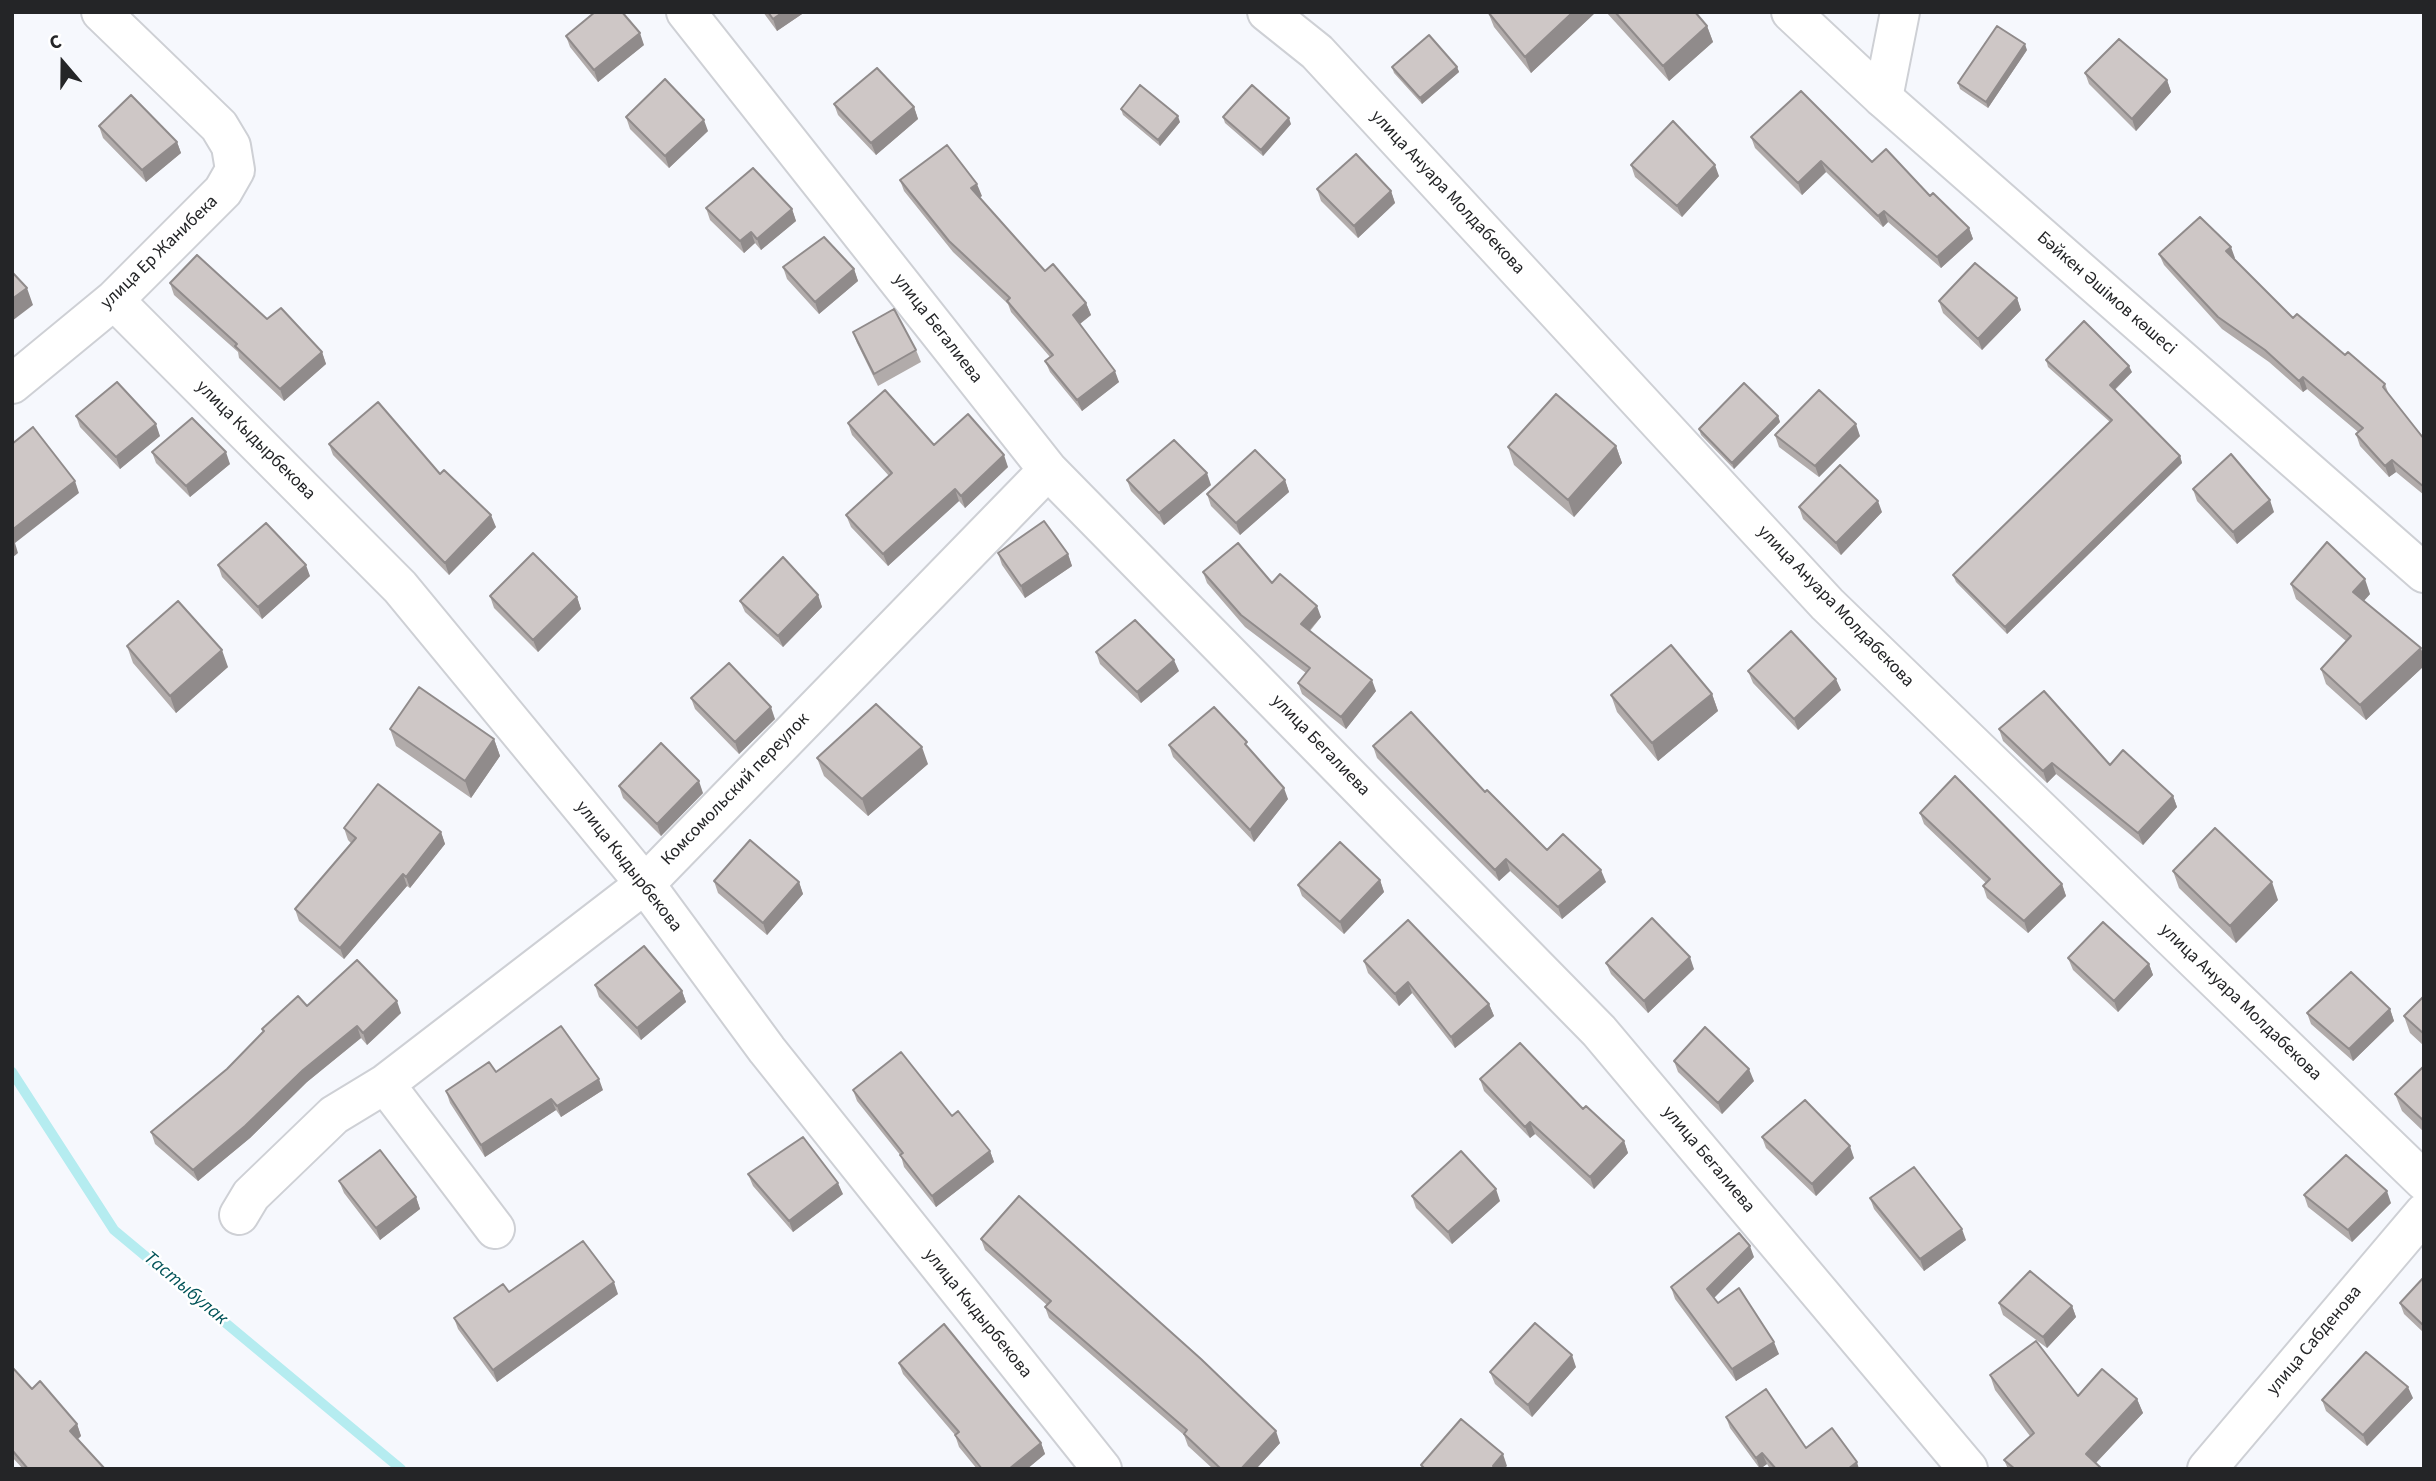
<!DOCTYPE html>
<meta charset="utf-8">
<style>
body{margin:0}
#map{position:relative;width:2436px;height:1481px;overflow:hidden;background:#f6f8fd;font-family:"Source Sans 3",sans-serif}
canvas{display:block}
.frame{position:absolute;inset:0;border:14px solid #242527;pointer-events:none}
.north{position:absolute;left:28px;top:28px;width:70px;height:70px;-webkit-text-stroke:5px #fff;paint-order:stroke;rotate:340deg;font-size:19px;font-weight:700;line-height:28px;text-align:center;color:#242527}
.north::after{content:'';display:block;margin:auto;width:24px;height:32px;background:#242527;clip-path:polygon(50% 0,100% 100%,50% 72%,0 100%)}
</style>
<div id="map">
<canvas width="2436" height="1481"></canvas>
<div class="frame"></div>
<div class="north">С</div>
</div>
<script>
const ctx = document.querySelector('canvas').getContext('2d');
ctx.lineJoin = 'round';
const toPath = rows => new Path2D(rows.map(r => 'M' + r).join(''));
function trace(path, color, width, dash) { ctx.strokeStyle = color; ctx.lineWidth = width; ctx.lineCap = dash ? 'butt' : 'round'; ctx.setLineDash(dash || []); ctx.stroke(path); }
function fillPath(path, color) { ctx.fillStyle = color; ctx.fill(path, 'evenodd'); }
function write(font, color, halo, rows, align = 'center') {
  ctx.font = font + ' "Source Sans 3",sans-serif'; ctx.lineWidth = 5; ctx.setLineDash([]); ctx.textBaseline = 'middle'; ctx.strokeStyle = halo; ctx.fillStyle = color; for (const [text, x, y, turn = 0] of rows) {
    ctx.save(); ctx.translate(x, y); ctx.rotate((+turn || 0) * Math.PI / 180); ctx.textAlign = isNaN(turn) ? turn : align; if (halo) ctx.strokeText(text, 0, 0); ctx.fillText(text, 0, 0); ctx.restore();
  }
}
trace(toPath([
 [12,1072,114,1230,401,1469]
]), '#b5ecf0', 10);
const minor = toPath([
 [686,12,1048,470,1599,1031,1968,1469],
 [1267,12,1317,52,1827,604,2424,1181],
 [1883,98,1900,12],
 [114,300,400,587,645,884,767,1050,1102,1469],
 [12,384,114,300,223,191,235,170,231,146,219,126,101,12],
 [385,1084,495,1229],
 [239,1215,251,1195,334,1115,385,1084,645,884,1048,470],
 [2207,1469,2424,1213]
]);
const major = toPath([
 [1791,12,1883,98,2424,573]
]);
trace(minor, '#ced0d5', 42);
trace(major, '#ced0d5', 42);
trace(minor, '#fff', 38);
trace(major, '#fff', 38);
fillPath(toPath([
 [763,12,805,12,777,31],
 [1488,12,1596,12,1531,73,1494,27],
 [1606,12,1695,12,1707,26,1713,42,1669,81],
 [566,36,644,45,598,82,570,47],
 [2027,50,1988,108,1960,89,1958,83],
 [1392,67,1457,67,1459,72,1422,104,1394,73],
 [2085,73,2167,80,2171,92,2136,131,2089,84],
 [834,104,914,107,918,119,876,155,838,115],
 [1121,109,1180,122,1160,146,1123,115],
 [626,117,708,131,669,168,630,129],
 [1223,117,1291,124,1263,156,1225,123],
 [99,126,177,142,181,153,146,182,103,138],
 [1751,137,1872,162,1930,196,1969,228,1973,239,1941,268,1888,222,1883,227,1826,172,1802,195,1755,148],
 [1631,165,1719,176,1682,217,1635,177],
 [900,180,982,196,979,197,1045,271,1086,303,1091,315,1080,324,1119,382,1082,411,1050,372,1045,361,1050,357,1011,312,1008,304,953,252,904,191],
 [1317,189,1391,191,1395,203,1358,238,1321,201],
 [706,208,792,209,796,221,761,250,755,243,744,253,710,220],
 [2159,254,2235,258,2234,259,2293,318,2385,384,2389,395,2424,438,2424,495,2396,472,2389,477,2360,446,2356,434,2358,432,2307,389,2303,392,2269,362,2222,329,2164,265],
 [783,267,854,269,858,281,819,314,787,279],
 [170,283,267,319,322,352,326,364,284,401,239,358,238,352,174,295],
 [2017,298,2021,310,1982,350,1943,313,1939,301],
 [853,332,916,350,921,362,878,386,857,343],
 [2046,360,2132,372,2115,390,2180,456,2182,463,2007,634,1956,582,1953,575,2110,422,2048,367],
 [76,416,160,436,120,469,80,427],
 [1778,416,1780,422,1734,469,1701,435,1699,429],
 [848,423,1008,467,965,508,959,501,888,566,851,527,846,515,889,476,852,435],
 [1775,435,1860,436,1819,477,1779,447],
 [329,444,440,474,496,527,449,575,333,455],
 [1616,446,1622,463,1574,517,1514,465,1508,447],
 [152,452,230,464,190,497,156,463],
 [1127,480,1211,485,1164,525,1131,491],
 [1285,480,1289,492,1240,535,1211,506,1207,494],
 [2193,489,2274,512,2237,544,2197,501],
 [1799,507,1882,512,1841,555,1803,519],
 [998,553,1068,554,1072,566,1025,598,1002,565],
 [218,565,310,576,262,619,222,577],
 [1203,572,1272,583,1321,617,1310,631,1376,691,1346,729,1302,694,1298,683,1306,673,1245,627,1207,583],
 [2291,584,2370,594,2364,601,2424,657,2424,666,2366,720,2326,684,2321,669,2346,641,2296,599],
 [818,595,822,607,783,647,745,612,740,601],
 [490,596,577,597,581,609,538,652,494,608],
 [127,646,228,667,176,713,133,663],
 [1096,652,1179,671,1141,703,1100,664],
 [1748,671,1841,690,1798,730,1753,683],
 [1712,694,1718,711,1658,761,1617,712,1611,695],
 [691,698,775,719,739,754,695,709],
 [390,729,494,739,500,756,471,798,396,746],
 [1999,729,2110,765,2173,796,2177,807,2143,845,2056,774,2047,783,2003,741],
 [1169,745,1288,799,1254,842,1173,757],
 [1373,746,1547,850,1606,882,1562,919,1510,871,1499,881,1377,758],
 [817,758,928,764,868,816,824,776],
 [619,786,703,793,661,836,623,798],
 [1920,813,2062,884,2066,896,2028,933,1987,898,1983,886,1986,883,1924,824],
 [344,828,441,832,445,844,410,888,407,886,344,959,299,921,295,909,351,843,348,840],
 [2173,871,2278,900,2236,943,2179,888],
 [1380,880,1384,892,1344,934,1302,896,1298,885],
 [714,881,799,882,803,894,767,935,718,893],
 [2068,958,2149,964,2153,975,2118,1012,2073,970],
 [1364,961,1489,1004,1494,1016,1455,1048,1412,993,1399,1006,1368,973],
 [1606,963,1694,969,1648,1013,1611,974],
 [595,985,682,991,686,1002,641,1040,599,997],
 [2424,996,2424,1046,2410,1033,2404,1016],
 [307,1006,401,1013,367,1045,361,1038,307,1082,250,1138,198,1181,155,1144,151,1132,227,1069,263,1032,262,1029],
 [2390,1009,2394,1021,2353,1061,2311,1024,2307,1013],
 [1674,1061,1754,1081,1722,1114,1678,1072],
 [2424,1066,2424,1132,2402,1111,2395,1094],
 [496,1072,603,1090,561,1117,556,1110,485,1157,450,1103,446,1091],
 [1480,1079,1583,1109,1624,1141,1628,1153,1594,1189,1535,1134,1530,1138,1484,1091],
 [853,1090,952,1116,990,1151,994,1162,936,1207,904,1167,901,1156,857,1101],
 [1762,1137,1854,1158,1816,1196,1766,1148],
 [748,1174,843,1194,793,1232,753,1186],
 [339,1181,416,1197,420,1209,380,1240,344,1193],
 [2304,1195,2391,1203,2352,1242,2308,1207],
 [1412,1196,1500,1201,1452,1244,1416,1208],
 [1870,1198,1966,1240,1924,1271,1874,1209],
 [981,1239,1280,1443,1256,1469,1213,1469,1188,1446,1184,1435,1049,1318,1045,1307,1047,1305,985,1250],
 [1754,1257,1714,1298,1718,1303,1779,1354,1736,1381,1675,1299,1671,1287],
 [2424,1277,2424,1333,2404,1314,2400,1303],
 [509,1292,618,1294,497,1382,458,1329,454,1318],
 [1999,1303,2072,1306,2076,1317,2047,1348,2003,1315],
 [899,1363,1041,1443,1045,1454,1027,1469,977,1469,959,1447,955,1435,903,1374],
 [12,1367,32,1389,77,1424,81,1436,78,1439,105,1469,23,1469,12,1457],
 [1576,1367,1532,1417,1495,1384,1490,1372],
 [1990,1375,2078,1396,2137,1399,2143,1413,2096,1463,2102,1469,2008,1469,2004,1460,2030,1436,1995,1390],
 [2413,1398,2367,1446,2326,1411,2322,1400],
 [1726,1417,1859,1469,1770,1469,1767,1464,1760,1469,1730,1428]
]), '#b1abaa');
fillPath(toPath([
 [783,12,805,12,777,31,773,19],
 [1573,12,1596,12,1531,73,1525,57],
 [1707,26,1713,42,1669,81,1663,66],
 [640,33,644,45,598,82,594,70],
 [2025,44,2027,50,1988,108,1986,102],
 [1457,67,1459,72,1422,104,1420,98],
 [2167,80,2171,92,2136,131,2132,119],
 [914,107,918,119,876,155,871,143],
 [1178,116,1180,122,1160,146,1158,140],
 [1289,118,1291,124,1263,156,1261,150],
 [704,120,708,131,669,168,665,156],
 [177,142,181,153,146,182,142,170],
 [1821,161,1826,172,1802,195,1798,183],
 [1715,165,1719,176,1682,217,1677,206],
 [977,184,982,196,976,200,971,188],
 [1391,191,1395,203,1358,238,1354,226],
 [792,209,796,221,761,250,757,239],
 [1884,211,1888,222,1883,227,1878,216],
 [1969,228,1973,239,1941,268,1937,257],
 [751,232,755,243,744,253,740,241],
 [2231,247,2235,258,2230,263,2226,251],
 [854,269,858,281,819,314,815,302],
 [27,288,33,305,12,321,12,299],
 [2017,298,2021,310,1982,350,1978,339],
 [1086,303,1091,315,1077,326,1073,315],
 [322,352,326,364,284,401,280,389],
 [2129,366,2132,372,2112,392,2110,385],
 [1115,371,1119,382,1082,411,1077,400],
 [2303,377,2307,389,2303,392,2299,381],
 [1778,416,1780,422,1734,469,1732,463],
 [156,424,160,436,120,469,116,457],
 [1856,424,1860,436,1819,477,1815,466],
 [1616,446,1622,463,1574,517,1568,500],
 [226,452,230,464,190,497,186,486],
 [1004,455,1008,467,965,508,961,496],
 [2180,456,2182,463,2007,634,2005,627],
 [2392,460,2396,472,2389,477,2385,466],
 [1207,473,1211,485,1164,525,1159,513],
 [1285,480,1289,492,1240,535,1236,523],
 [75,481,79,493,15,543,18,553,12,558,12,530],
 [955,489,959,501,888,566,883,554],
 [2270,500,2274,512,2237,544,2233,532],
 [1878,501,1882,512,1841,555,1836,543],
 [491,515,496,527,449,575,445,563],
 [1068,554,1072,566,1025,598,1021,586],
 [306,565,310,576,262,619,258,607],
 [2365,579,2370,594,2358,607,2353,592],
 [818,595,822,607,783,647,778,636],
 [577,597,581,609,538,652,533,640],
 [1317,606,1321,617,1305,635,1301,624],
 [2421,648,2424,657,2424,666,2366,720,2360,705],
 [222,650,228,667,176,713,170,696],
 [1174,660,1179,671,1141,703,1137,692],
 [1836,679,1841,690,1798,730,1794,719],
 [1372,680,1376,691,1346,729,1341,717],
 [1712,694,1718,711,1658,761,1652,743],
 [771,707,775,719,739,754,735,742],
 [494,739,500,756,471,798,465,781],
 [922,747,928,764,868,816,862,799],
 [2052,763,2056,774,2047,783,2043,771],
 [699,781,703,793,661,836,657,824],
 [1284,788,1288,799,1254,842,1250,830],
 [2173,796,2177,807,2143,845,2138,833],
 [441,832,445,844,410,888,406,877],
 [1506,859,1510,871,1499,881,1495,870],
 [1601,870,1606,882,1562,919,1558,907],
 [403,874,407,886,344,959,340,948],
 [1380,880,1384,892,1344,934,1340,922],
 [799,882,803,894,767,935,763,923],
 [2272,882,2278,900,2236,943,2230,926],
 [2062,884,2066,896,2028,933,2024,921],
 [1690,957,1694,969,1648,1013,1644,1001],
 [2149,964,2153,975,2118,1012,2114,1001],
 [1408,982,1412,993,1399,1006,1395,994],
 [682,991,686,1002,641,1040,637,1028],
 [397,1001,401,1013,367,1045,363,1033],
 [1489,1004,1494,1016,1455,1048,1451,1037],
 [2390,1009,2394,1021,2353,1061,2349,1049],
 [357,1026,361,1038,307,1082,250,1138,198,1181,193,1170,303,1070],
 [1749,1069,1754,1081,1722,1114,1718,1103],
 [599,1079,603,1090,561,1117,557,1106],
 [551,1099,556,1110,485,1157,481,1145],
 [1530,1122,1535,1134,1530,1138,1525,1127],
 [1624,1141,1628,1153,1594,1189,1590,1177],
 [1850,1146,1854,1158,1816,1196,1812,1184],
 [990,1151,994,1162,936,1207,932,1196],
 [838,1183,843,1194,793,1232,789,1221],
 [1496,1189,1500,1201,1452,1244,1448,1232],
 [2387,1191,2391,1203,2352,1242,2348,1230],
 [416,1197,420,1209,380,1240,376,1228],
 [1962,1229,1966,1240,1924,1271,1920,1259],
 [1750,1246,1754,1257,1711,1301,1707,1289],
 [614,1282,618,1294,497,1382,493,1370],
 [2072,1306,2076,1317,2047,1348,2043,1337],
 [1774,1342,1779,1354,1736,1381,1732,1369],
 [1572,1355,1576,1367,1532,1417,1528,1405],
 [2408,1387,2413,1398,2367,1446,2363,1435],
 [2137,1399,2143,1413,2091,1468,2086,1454],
 [77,1424,81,1436,74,1442,70,1431],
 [1276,1431,1280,1443,1256,1469,1241,1469],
 [1041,1443,1045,1454,1027,1469,1009,1469],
 [1762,1453,1767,1464,1760,1469,1756,1458],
 [1503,1454,1507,1466,1504,1469,1494,1469,1493,1466],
 [1857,1462,1859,1469,1848,1469]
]), '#908b8b');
const building = toPath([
 [595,12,622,12,640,33,594,70,566,36,595,12],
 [768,12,783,12,773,19,768,12],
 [1488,12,1573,12,1525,57,1488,12],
 [1615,12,1695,12,1707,26,1663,66,1615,12],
 [1997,26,2025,44,1986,102,1958,83,1997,26],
 [1429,35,1457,67,1420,98,1392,67,1429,35],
 [2119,39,2167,80,2132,119,2085,73,2119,39],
 [877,68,914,107,871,143,834,104,877,68],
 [665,79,704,120,665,156,626,117,665,79],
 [1140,85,1178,116,1158,140,1121,109,1140,85],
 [1252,85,1289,118,1261,150,1223,117,1252,85],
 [1801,91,1872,162,1886,149,1930,196,1933,193,1969,228,1937,257,1884,211,1878,216,1821,161,1798,183,1751,137,1801,91],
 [131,95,177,142,142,170,99,126,131,95],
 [1673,121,1715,165,1677,206,1631,165,1673,121],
 [947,145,977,184,971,188,1045,271,1053,264,1086,303,1073,315,1115,371,1077,400,1045,361,1053,355,1007,301,1010,298,949,241,900,180,947,145],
 [1356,154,1391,191,1354,226,1317,189,1356,154],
 [753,168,792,209,757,239,751,232,740,241,706,208,753,168],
 [2200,217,2231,247,2226,251,2293,318,2297,314,2345,355,2348,352,2385,384,2383,387,2424,439,2424,487,2392,460,2385,466,2356,434,2363,428,2303,377,2299,381,2265,350,2218,317,2159,254,2200,217],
 [824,237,854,269,815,302,783,267,824,237],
 [197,255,267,319,281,308,322,352,280,389,235,346,237,344,170,283,197,255],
 [1975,263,2017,298,1978,339,1939,301,1975,263],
 [12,272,27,288,12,299,12,272],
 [894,309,916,350,874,374,853,332,894,309],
 [2084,321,2129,366,2110,385,2180,456,2005,627,1953,575,2112,420,2046,360,2084,321],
 [117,382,156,424,116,457,76,416,117,382],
 [1744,383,1778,416,1732,463,1699,429,1744,383],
 [885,390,934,445,968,414,1004,455,961,496,955,489,883,554,846,515,892,473,848,423,885,390],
 [1819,390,1856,424,1815,466,1775,435,1819,390],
 [1556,394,1616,446,1568,500,1508,447,1556,394],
 [378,402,440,474,444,470,491,515,445,563,329,444,378,402],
 [192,418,226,452,186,486,152,452,192,418],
 [33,427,75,481,12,530,12,444,33,427],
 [1174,440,1207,473,1159,513,1127,480,1174,440],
 [1255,450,1285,480,1236,523,1207,494,1255,450],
 [2231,454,2270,500,2233,532,2193,489,2231,454],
 [1840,465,1878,501,1836,543,1799,507,1840,465],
 [1044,521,1068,554,1021,586,998,553,1044,521],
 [266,523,306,565,258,607,218,565,266,523],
 [2327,542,2365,579,2353,592,2421,648,2360,705,2321,669,2351,636,2291,584,2327,542],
 [1238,543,1272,583,1280,574,1317,606,1301,624,1372,680,1341,717,1298,683,1310,668,1241,615,1203,572,1238,543],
 [533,553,577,597,533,640,490,596,533,553],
 [783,557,818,595,778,636,740,601,783,557],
 [178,601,222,650,170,696,127,646,178,601],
 [1135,620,1174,660,1137,692,1096,652,1135,620],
 [1791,631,1836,679,1794,719,1748,671,1791,631],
 [1671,645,1712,694,1652,743,1611,695,1671,645],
 [729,663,771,707,735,742,691,698,729,663],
 [419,687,494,739,465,781,390,729,419,687],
 [2044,691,2110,765,2123,750,2173,796,2138,833,2052,763,2043,771,1999,729,2044,691],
 [876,704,922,747,862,799,817,758,876,704],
 [1214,707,1247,742,1245,744,1284,788,1250,830,1169,745,1214,707],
 [1411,712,1485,792,1487,790,1547,850,1563,834,1601,870,1558,907,1506,859,1495,870,1373,746,1411,712],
 [661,743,699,781,657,824,619,786,661,743],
 [1955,776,2062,884,2024,921,1983,886,1990,879,1920,813,1955,776],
 [378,784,441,832,406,877,403,874,340,948,295,909,356,838,344,828,378,784],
 [2215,828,2272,882,2230,926,2173,871,2215,828],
 [750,840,799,882,763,923,714,881,750,840],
 [1340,842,1380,880,1340,922,1298,885,1340,842],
 [1652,918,1690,957,1644,1001,1606,963,1652,918],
 [1408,920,1489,1004,1451,1037,1408,982,1395,994,1364,961,1408,920],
 [2103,922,2149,964,2114,1001,2068,958,2103,922],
 [644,946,682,991,637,1028,595,985,644,946],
 [357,960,397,1001,363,1033,357,1026,303,1070,245,1126,193,1170,151,1132,227,1069,264,1031,262,1029,298,996,307,1006,357,960],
 [2351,972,2390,1009,2349,1049,2307,1013,2351,972],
 [2424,996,2424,1034,2404,1016,2424,996],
 [561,1026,599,1079,557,1106,551,1099,481,1145,446,1091,489,1062,496,1072,561,1026],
 [1705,1027,1749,1069,1718,1103,1674,1061,1705,1027],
 [1520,1043,1583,1109,1586,1106,1624,1141,1590,1177,1530,1122,1525,1127,1480,1079,1520,1043],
 [901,1052,952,1116,958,1111,990,1151,932,1196,900,1155,903,1153,853,1090,901,1052],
 [2424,1066,2424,1121,2395,1094,2424,1066],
 [1805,1100,1850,1146,1812,1184,1762,1137,1805,1100],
 [803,1137,838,1183,789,1221,748,1174,803,1137],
 [380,1150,416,1197,376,1228,339,1181,380,1150],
 [1461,1151,1496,1189,1448,1232,1412,1196,1461,1151],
 [2346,1155,2387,1191,2348,1230,2304,1195,2346,1155],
 [1914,1167,1962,1229,1920,1259,1870,1198,1914,1167],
 [1019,1196,1201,1359,1276,1431,1241,1469,1221,1469,1184,1434,1187,1430,1045,1307,1051,1301,981,1239,1019,1196],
 [1739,1233,1750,1246,1707,1289,1718,1303,1739,1288,1774,1342,1732,1369,1671,1287,1739,1233],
 [583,1241,614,1282,493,1370,454,1318,503,1284,509,1292,583,1241],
 [2030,1271,2072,1306,2043,1337,1999,1303,2030,1271],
 [2424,1277,2424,1326,2400,1303,2424,1277],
 [1535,1323,1572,1355,1528,1405,1490,1372,1535,1323],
 [944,1324,1041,1443,1009,1469,982,1469,955,1435,959,1432,899,1363,944,1324],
 [2036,1341,2078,1396,2102,1369,2137,1399,2086,1454,2102,1469,2015,1469,2004,1460,2034,1433,1990,1375,2036,1341],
 [2366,1352,2408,1387,2363,1435,2322,1400,2366,1352],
 [12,1367,32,1389,40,1381,77,1424,70,1431,105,1469,28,1469,12,1450,12,1367],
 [1766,1389,1806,1448,1832,1428,1857,1462,1848,1469,1776,1469,1762,1453,1756,1458,1726,1417,1766,1389],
 [1461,1419,1503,1454,1493,1466,1496,1469,1425,1469,1421,1465,1461,1419]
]);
fillPath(building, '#cec7c6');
trace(building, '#908b8b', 2);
write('18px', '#242527', '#fff', [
 ["улица Ануара Молдабекова",1447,193,47],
 ["улица Ер Жанибека",160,253,-44],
 ["Бәйкен Әшімов көшесі",2106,294,41],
 ["улица Бегалиева",937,329,52],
 ["улица Кыдырбекова",255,441,45],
 ["улица Ануара Молдабекова",1835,607,46],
 ["улица Бегалиева",1320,746,46],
 ["Комсомольский переулок",736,790,-46],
 ["улица Кыдырбекова",628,867,52],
 ["улица Ануара Молдабекова",2240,1003,44],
 ["улица Бегалиева",1708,1160,50],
 ["улица Кыдырбекова",977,1314,51],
 ["улица Сабденова",2315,1341,-50]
]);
write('italic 19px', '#005358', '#fff', [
 ["Тастыбулак",185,1289,40]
]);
</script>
